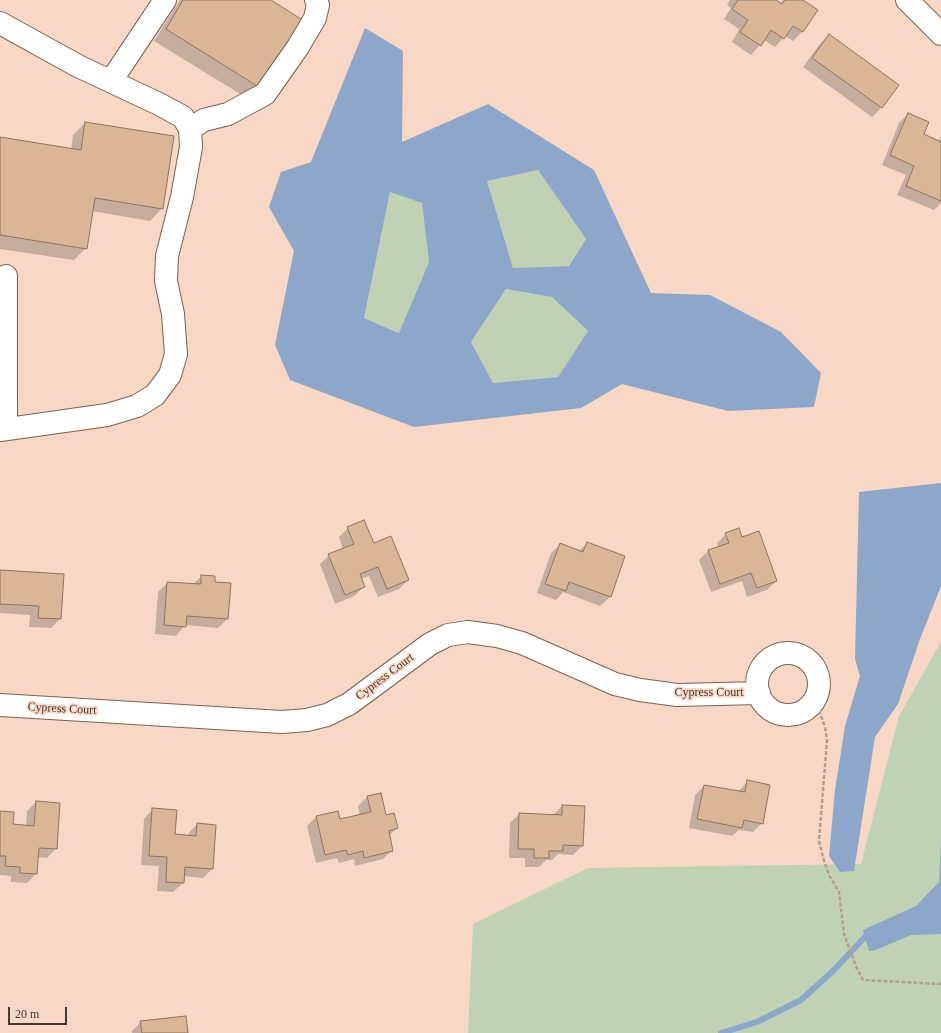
<!DOCTYPE html>
<style>
body{margin:0}
#map{position:relative;width:941px;height:1033px;overflow:hidden;background:#f8d7c4;font-family:Georgia,serif}
canvas{display:block}
.scale{position:absolute;left:8px;top:1007px;width:59px;height:18px;box-sizing:border-box;border:2px solid #44372f;border-top:0;padding-left:5px;font-size:12px;line-height:14px;white-space:nowrap;color:#44372f;-webkit-text-stroke:3px #f8d7c4;paint-order:stroke}
</style>
<div id="map">
<canvas width="941" height="1033"></canvas>
<div class="scale">20 m</div>
</div>
<script>
const ctx = document.querySelector('canvas').getContext('2d');
ctx.lineJoin = 'round';
function fillPath(path, color) { ctx.fillStyle = color; ctx.fill(path, 'evenodd'); }
const toPath = rows => new Path2D(rows.map(r => 'M' + r).join(''));
function trace(path, color, width, dash) { ctx.strokeStyle = color; ctx.lineWidth = width; ctx.lineCap = dash ? 'butt' : 'round'; ctx.setLineDash(dash || []); ctx.stroke(path); }
function write(font, color, halo, rows, align = 'center') {
  ctx.font = font + ' Georgia,serif'; ctx.lineWidth = 3.5; ctx.setLineDash([]); ctx.textBaseline = 'middle'; ctx.strokeStyle = halo; ctx.fillStyle = color; for (const [text, x, y, turn = 0] of rows) {
    ctx.save(); ctx.translate(x, y); ctx.rotate((+turn || 0) * Math.PI / 180); ctx.textAlign = isNaN(turn) ? turn : align; if (halo) ctx.strokeText(text, 0, 0); ctx.fillText(text, 0, 0); ctx.restore();
  }
}
fillPath(toPath([
 [538,170,586,239,569,266,513,268,487,181],
 [390,192,422,202,429,262,400,333,364,318],
 [506,289,552,297,588,331,558,377,493,383,471,342],
 [941,642,941,1033,468,1033,473,924,588,868,861,864,899,716]
]), '#bfd3b4');
fillPath(toPath([
 [365,28,403,51,402,142,488,104,594,170,651,293,710,295,781,332,821,373,814,407,728,411,622,384,581,408,414,427,290,380,275,345,294,251,269,207,281,172,311,162],
 [538,170,586,239,569,266,513,268,487,181],
 [390,192,422,203,429,262,399,333,364,318],
 [506,289,552,297,588,331,558,377,493,383,471,342],
 [941,483,941,586,920,639,898,704,875,737,854,871,840,872,829,856,835,790,845,726,860,676,855,659,859,492],
 [941,842,941,934,911,935,876,950,869,951,863,930,916,906,939,882]
]), '#8ca7ca');
fillPath(toPath([
 [180,0,269,0,303,21,250,100,154,41],
 [730,0,774,0,780,4,783,0,801,0,817,10,802,32,793,41,785,36,775,47,764,40,751,55,732,42,739,29,724,19,731,8,727,5],
 [829,35,881,108,872,117,803,67,820,44],
 [908,114,922,135,938,142,941,136,941,203,934,210,897,195,906,175,882,165,899,123],
 [85,123,162,208,150,221,92,211,86,248,74,260,0,249,0,138,71,150,73,135],
 [348,528,373,544,408,580,399,589,378,597,369,576,360,579,364,587,354,596,335,604,320,564,329,555,343,549,339,537],
 [726,534,742,538,776,581,767,590,747,597,742,581,711,592,699,560,708,551,718,547,717,543],
 [587,543,624,557,610,597,600,606,563,592,556,600,537,593,551,553,561,544,579,551],
 [0,572,60,619,51,628,29,627,30,615,0,613],
 [202,576,228,618,218,628,185,625,176,636,155,634,158,592,167,583,193,584],
 [747,782,762,823,753,832,739,830,732,836,689,828,695,795,704,786,738,792],
 [380,794,386,816,397,828,389,836,392,850,383,859,355,866,354,859,339,863,337,858,316,863,307,826,316,817,337,812,340,821,360,815,358,806,367,797],
 [36,802,56,848,47,858,37,857,36,874,27,883,11,882,11,876,0,875,0,812,12,825,26,826,27,811],
 [562,806,582,846,573,855,558,854,552,860,546,860,539,867,525,867,525,858,509,858,510,823,519,814,553,815],
 [153,809,174,835,188,836,188,834,197,824,215,826,212,869,203,878,183,876,183,883,173,892,157,891,159,866,141,865,144,819],
 [141,1022,187,1033,132,1033,132,1031]
]), '#0003');
trace(toPath([
 [721,1033,757,1022,801,1000,833,971,865,937]
]), '#8ca7ca', 6);
const building = toPath([
 [183,0,271,0,304,21,262,89,166,29,183,0],
 [738,0,776,0,782,4,785,0,803,0,818,10,803,32,793,26,784,39,771,30,761,46,740,32,748,20,732,9,738,0],
 [829,34,899,85,882,108,812,58,829,34],
 [908,113,929,122,924,134,941,142,941,201,906,186,914,166,890,155,908,113],
 [85,122,174,136,163,209,95,198,87,249,0,235,0,137,81,150,85,122],
 [364,520,374,543,391,536,409,580,387,589,378,567,360,574,365,587,345,595,328,554,354,544,347,527,364,520],
 [739,528,742,537,759,531,777,581,757,588,751,573,720,584,708,550,729,543,725,533,739,528],
 [587,542,625,556,611,597,569,582,566,591,545,584,560,543,583,552,587,542],
 [0,570,64,574,61,619,38,618,39,606,0,604,0,570],
 [201,575,215,576,215,582,231,583,228,619,187,616,186,627,164,625,167,582,201,584,201,575],
 [747,780,770,785,763,824,744,820,742,828,697,819,704,785,745,792,747,780],
 [381,793,386,815,394,813,398,828,389,831,393,851,364,858,363,851,348,855,346,850,325,855,316,816,338,811,340,819,371,812,367,796,381,793],
 [36,801,60,803,57,849,39,848,37,874,20,873,20,867,5,866,6,856,0,856,0,811,14,812,13,824,34,826,36,801],
 [562,805,585,806,583,846,563,845,563,851,549,851,549,858,534,858,534,849,518,849,519,813,562,815,562,805],
 [152,808,177,810,175,834,196,836,197,823,216,825,213,869,185,867,184,883,166,882,167,857,149,856,152,808],
 [186,1016,188,1033,142,1033,140,1021,186,1016]
]);
fillPath(building, '#dab696');
trace(building, '#8d745e', 1);
const minor = toPath([
 [907,0,941,34],
 [0,23,78,66,159,104,183,117,190,129,191,147,182,197,167,256,166,281,173,314,176,354,170,375,155,395,137,406,107,415,0,430],
 [111,81,165,0],
 [190,129,204,120,228,114,265,94,298,47,315,18,318,5,316,0],
 [6,276,6,429],
 '757 684a31 31 0 1 1 62 0a31 31 0 1 1-62 0Z',
 [0,705,282,722,307,720,327,715,349,704,430,644,448,635,468,632,497,636,522,643,615,684,640,690,677,695,759,693]
]);
trace(minor, '#7d6050', 24);
trace(toPath([
 [815,699,825,727,827,740,819,841,824,861,829,875,839,892,844,934,857,969,863,980,941,984]
]), '#b69c8d', 2.5, [4, 2]);
trace(minor, '#fff', 22);
write('12px', '#44372f', '#f8d7c4', [
 ["Cypress Court",385,677,-37],
 ["Cypress Court",709,693],
 ["Cypress Court",62,709,3]
]);
</script>
